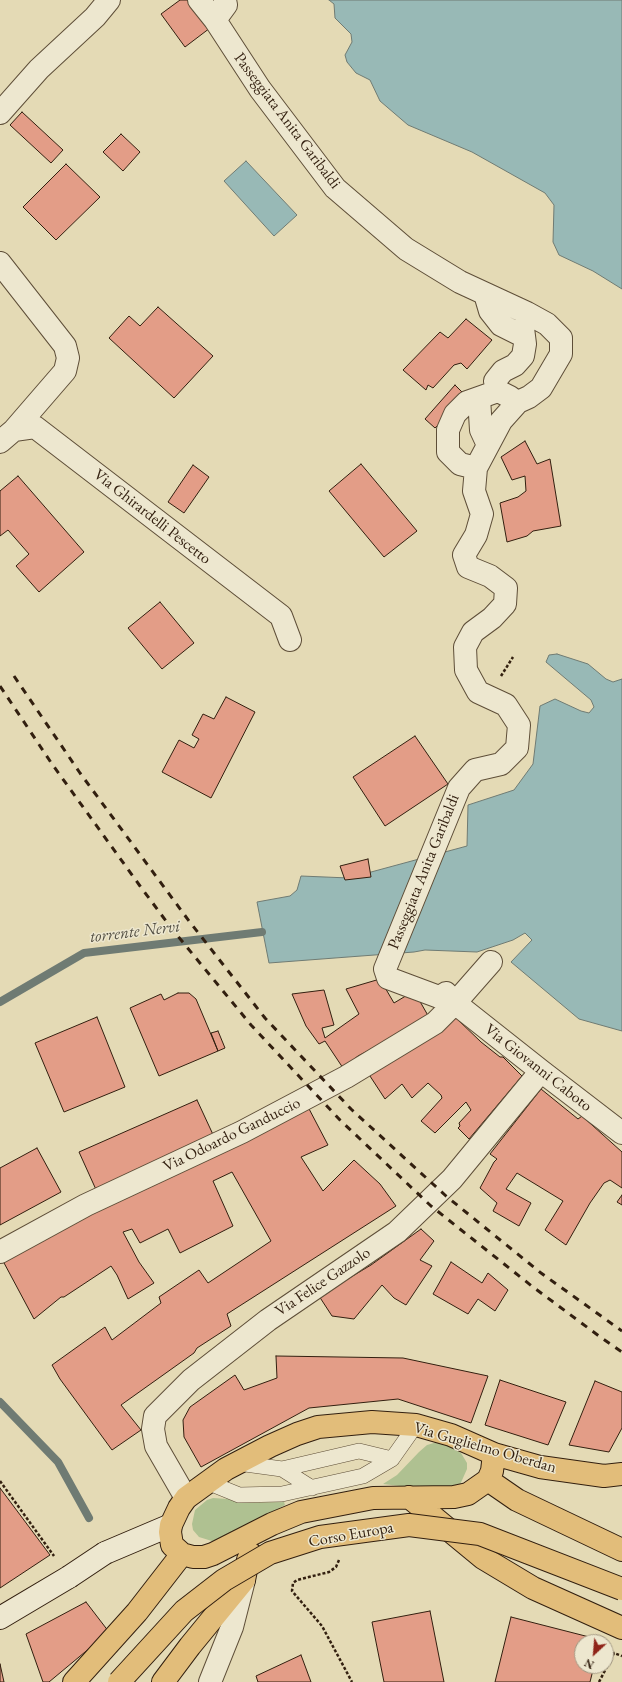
<!DOCTYPE html>
<style>
body{margin:0}
#map{position:relative;width:622px;height:1682px;overflow:hidden;background:#e4dab5;font-family:"EB Garamond",serif}
canvas{display:block}
.north{position:absolute;left:574px;top:1634px;width:40px;height:40px;box-sizing:border-box;background:#ede7cf;border:1px solid #a29782;border-radius:50%;rotate:206deg;font-size:11px;font-weight:700;line-height:16px;text-align:center;color:#321f0f}
.north::after{content:'';display:block;margin:auto;width:14px;height:18px;background:#8f2418;clip-path:polygon(50% 0,100% 100%,50% 72%,0 100%)}
</style>
<div id="map">
<canvas width="622" height="1682"></canvas>
<div class="north">N</div>
</div>
<script>
const ctx = document.querySelector('canvas').getContext('2d');
ctx.lineJoin = 'round';
function fillPath(path, color) { ctx.fillStyle = color; ctx.fill(path, 'evenodd'); }
const toPath = rows => new Path2D(rows.map(r => 'M' + r).join(''));
function trace(path, color, width, dash) { ctx.strokeStyle = color; ctx.lineWidth = width; ctx.lineCap = dash ? 'butt' : 'round'; ctx.setLineDash(dash || []); ctx.stroke(path); }
function write(font, color, halo, rows, align = 'center') {
  ctx.font = font + ' "EB Garamond",serif'; ctx.lineWidth = 3; ctx.setLineDash([]); ctx.textBaseline = 'middle'; ctx.strokeStyle = halo; ctx.fillStyle = color; for (const [text, x, y, turn = 0] of rows) {
    ctx.save(); ctx.translate(x, y); ctx.rotate((+turn || 0) * Math.PI / 180); ctx.textAlign = isNaN(turn) ? turn : align; if (halo) ctx.strokeText(text, 0, 0); ctx.fillText(text, 0, 0); ctx.restore();
  }
}
fillPath(toPath([
 [437,1442,448,1445,461,1453,467,1463,467,1469,459,1487,442,1491,383,1484,397,1475,419,1452,427,1445],
 [213,1498,228,1499,241,1503,284,1502,285,1505,215,1542,199,1537,193,1530,192,1524,195,1510,207,1500]
]), '#afc191');
const water = toPath([
 [329,0,622,0,622,289,593,271,559,255,553,242,554,205,545,193,472,152,408,125,380,101,370,80,356,73,347,62,345,55,352,42,351,34,335,18,334,4,329,0],
 [246,161,297,215,274,236,224,181,246,161],
 [557,654,588,664,606,679,613,682,622,679,622,1031,579,1019,511,962,532,940,525,933,513,940,477,952,425,950,414,952,269,963,257,902,290,896,297,890,301,876,349,878,467,846,468,805,514,790,533,764,540,706,555,699,581,711,589,713,594,707,591,700,546,662,549,655,557,654]
]);
fillPath(water, '#98b9b6');
trace(water, '#6f7b73', 1);
trace(toPath([
 [0,1002,84,953,262,932],
 [0,1402,58,1462,89,1518]
]), '#6f7b73', 8);
const building = toPath([
 [180,0,189,0,210,28,185,47,161,14,180,0],
 [22,112,63,150,51,163,10,125,22,112],
 [121,134,140,152,123,171,103,152,121,134],
 [66,164,100,197,56,240,23,207,66,164],
 [158,307,213,356,174,398,109,338,129,316,140,326,158,307],
 [466,319,492,340,467,369,461,363,454,365,433,388,428,385,426,390,403,370,440,332,448,338,466,319],
 [455,385,467,397,435,428,425,419,455,385],
 [525,441,537,464,550,459,561,526,533,531,527,536,507,542,500,503,518,497,526,491,525,476,512,480,501,457,525,441],
 [361,464,417,531,384,557,329,491,361,464],
 [193,465,209,477,184,513,168,502,193,465],
 [18,476,84,552,39,592,16,566,29,554,8,530,0,536,0,491,18,476],
 [160,602,194,643,162,669,128,628,160,602],
 [226,697,255,712,211,798,162,772,179,740,194,748,199,739,192,735,203,714,214,719,226,697],
 [415,736,448,784,385,826,353,777,415,736],
 [368,859,371,877,345,880,340,866,368,859],
 [380,979,394,1003,414,991,430,1019,358,1056,343,1068,325,1041,319,1044,306,1026,292,994,324,990,334,1025,322,1028,325,1038,359,1014,346,989,380,979],
 [178,993,189,993,196,999,218,1051,159,1076,130,1008,161,994,164,1000,178,993],
 [97,1017,125,1087,64,1112,35,1043,97,1017],
 [455,1017,481,1042,500,1057,503,1057,522,1076,469,1139,458,1128,460,1126,459,1123,471,1110,466,1102,435,1133,421,1121,442,1098,441,1095,428,1083,412,1098,402,1084,385,1099,368,1073,455,1017],
 [218,1031,225,1048,218,1051,211,1033,218,1031],
 [541,1089,578,1119,582,1116,622,1152,622,1188,610,1180,604,1183,590,1203,566,1245,545,1230,563,1201,517,1173,506,1189,531,1203,519,1226,493,1211,497,1203,480,1188,494,1162,497,1159,490,1154,541,1089],
 [197,1100,216,1141,98,1194,79,1152,197,1100],
 [307,1105,328,1145,301,1157,323,1191,354,1160,380,1184,396,1206,227,1314,231,1326,197,1348,194,1353,121,1405,141,1430,112,1450,60,1379,52,1365,105,1327,112,1340,161,1303,159,1297,199,1270,208,1283,271,1241,232,1172,213,1181,233,1226,180,1253,168,1229,140,1243,132,1229,123,1232,139,1262,154,1283,128,1299,117,1275,111,1266,64,1297,61,1297,34,1319,3,1261,113,1202,307,1105],
 [37,1148,61,1192,0,1225,0,1168,37,1148],
 [622,1195,622,1205,617,1202,622,1195],
 [421,1229,434,1241,420,1260,432,1266,406,1305,394,1298,382,1285,354,1319,332,1316,319,1296,371,1265,421,1229],
 [451,1262,482,1283,488,1273,508,1290,495,1311,478,1299,468,1314,433,1294,451,1262],
 [276,1356,403,1358,488,1376,471,1423,398,1399,309,1408,201,1467,184,1437,183,1420,190,1407,235,1375,244,1390,277,1378,276,1356],
 [500,1380,566,1402,548,1445,485,1425,500,1380],
 [595,1381,622,1392,622,1428,609,1452,569,1445,595,1381],
 [0,1488,50,1555,0,1588,0,1488],
 [86,1602,109,1632,49,1682,43,1682,26,1634,86,1602],
 [430,1611,444,1682,384,1682,372,1622,430,1611],
 [511,1617,601,1640,601,1642,582,1642,582,1666,594,1666,590,1682,495,1682,511,1617],
 [301,1655,311,1682,258,1682,256,1676,301,1655],
 [0,1664,4,1682,0,1682,0,1664]
]);
fillPath(building, '#e39d87');
trace(building, '#321f0f', 1);
const lane = toPath([
 [238,1463,282,1469,359,1451,392,1459],
 [282,1469,312,1488],
 [207,1482,239,1495,282,1494,363,1476,392,1459,416,1425]
]);
const street = toPath([
 [199,0,215,20],
 [225,0,226,5,215,20,260,89,335,188,406,249,460,282,527,313,547,324,561,338,561,354,541,388,529,397,518,402,501,421,476,468,474,491,482,514,476,535,464,555,468,567,490,576,506,588,505,604,492,618,473,632,465,647,466,670,478,692,506,705,519,725,517,748,501,764,475,770,459,788,385,969,388,978,455,1003],
 [0,113,39,69,95,17,109,0],
 [0,263,65,346,68,358,65,371,14,430],
 [485,294,490,311,501,325,523,336],
 [510,397,498,391,495,381,503,371,515,365,523,356,525,344,523,328],
 [479,398,481,430,488,445],
 [0,442,14,430,35,427,281,616,290,640],
 [476,468,460,464,448,452,448,430,455,414,467,402,498,391],
 [446,993,455,1003,541,1071,622,1133],
 [0,1252,86,1205,242,1132,346,1077,435,1023,455,1003,491,962],
 [186,1498,156,1446,153,1429,155,1416,191,1380,268,1320,397,1232,452,1179,541,1071],
 [210,1682,232,1627,244,1580]
]);
const secondary = toPath([
 [105,1553,171,1525],
 [0,1618,69,1577]
]);
const primary = toPath([
 [494,1454,492,1471,488,1480,468,1494,454,1497,373,1498,301,1512,272,1524,213,1554,204,1557,193,1557,182,1554,172,1545,170,1532,171,1525,179,1508,186,1498,226,1469,270,1446,297,1434,318,1427,372,1422,416,1425,451,1435,494,1454,540,1467,604,1476,622,1474],
 [488,1480,517,1500,622,1550],
 [409,1497,483,1558,533,1588,622,1628],
 [74,1682,137,1612,182,1554],
 [163,1682,190,1646,244,1580,248,1560,251,1554]
]);
trace(lane, '#5e4e38', 16);
trace(street, '#5e4e38', 24);
trace(secondary, '#321f0f', 24);
trace(primary, '#321f0f', 24);
trace(toPath([
 [501,676,513,657],
 [0,1481,54,1556],
 [339,1560,336,1567,329,1572,297,1580,293,1583,292,1591,322,1626,352,1682],
 [599,1682,614,1653,622,1656]
]), '#321f0f', 2.5, [3, 2]);
trace(lane, '#ede7cf', 15);
trace(street, '#ede7cf', 22);
trace(secondary, '#ede7cf', 22);
trace(primary, '#e2bd7a', 22);
trace(toPath([
 [14,676,80,773,189,921,265,1018,351,1109,446,1196,541,1273,622,1331],
 [0,686,52,764,140,886,172,929,251,1025,340,1120,431,1206,533,1287,603,1339,622,1352]
]), '#321f0f', 3, [7, 7]);
const secondaryBridge = toPath([
 [69,1577,105,1553]
]);
const primaryBridge = toPath([
 [119,1682,184,1611,224,1580,270,1553,320,1537,409,1525,480,1534,622,1589]
]);
trace(secondaryBridge, '#321f0f', 24, []);
trace(primaryBridge, '#321f0f', 24, []);
trace(secondaryBridge, '#ede7cf', 22);
trace(primaryBridge, '#e2bd7a', 22);
write('16px', '#321f0f', '#ede7cf', [
 ["Passeggiata Anita Garibaldi",287,121,53],
 ["Via Ghirardelli Pescetto",152,517,38],
 ["Passeggiata Anita Garibaldi",424,872,-68],
 ["Via Giovanni Caboto",538,1068,38],
 ["Via Odoardo Ganduccio",232,1135,-26],
 ["Via Felice Gazzolo",323,1282,-34],
 ["Via Guglielmo Oberdan",485,1448,16],
 ["Corso Europa",351,1535,-10]
]);
write('italic 17px', '#514d41', '#ede7cf', [
 ["torrente Nervi",135,932,-7]
]);
</script>
